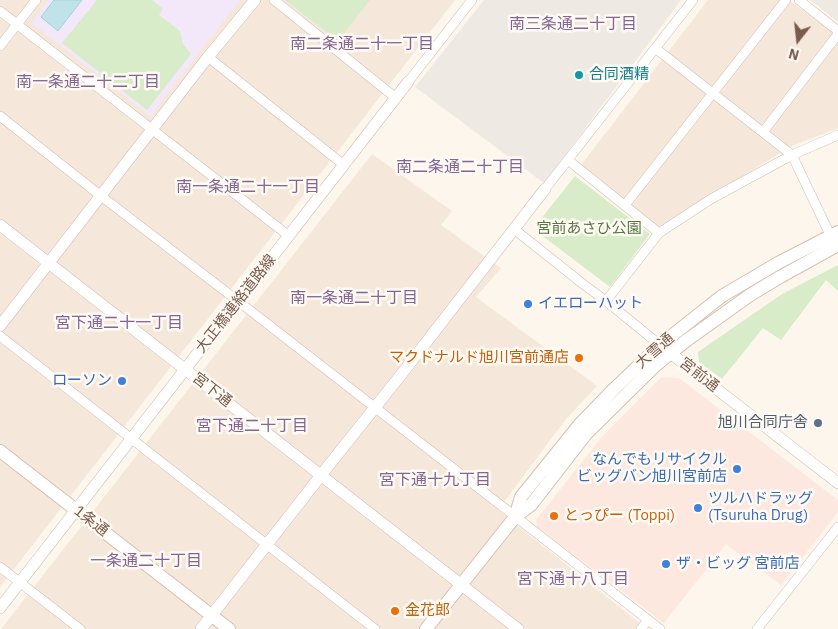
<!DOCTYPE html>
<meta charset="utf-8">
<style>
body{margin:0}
#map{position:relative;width:838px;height:629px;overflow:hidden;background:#fdf6ec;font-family:"IBM Plex Sans",sans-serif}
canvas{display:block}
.north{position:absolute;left:773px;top:15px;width:50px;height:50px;-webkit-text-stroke:4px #fffaf3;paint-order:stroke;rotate:196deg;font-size:14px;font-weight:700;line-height:20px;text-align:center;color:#7a5c4d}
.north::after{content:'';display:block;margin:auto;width:18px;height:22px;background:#7a5c4d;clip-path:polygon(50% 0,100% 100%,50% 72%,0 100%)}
</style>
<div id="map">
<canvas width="838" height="629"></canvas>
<div class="north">N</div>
</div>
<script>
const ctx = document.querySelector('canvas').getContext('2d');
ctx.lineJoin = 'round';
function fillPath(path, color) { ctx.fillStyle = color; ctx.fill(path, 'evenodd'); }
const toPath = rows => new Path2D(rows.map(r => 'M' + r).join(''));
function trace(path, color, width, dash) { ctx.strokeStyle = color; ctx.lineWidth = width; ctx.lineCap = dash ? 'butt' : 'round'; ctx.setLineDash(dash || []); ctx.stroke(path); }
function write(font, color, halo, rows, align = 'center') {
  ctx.font = font + ' "IBM Plex Sans","Noto Sans JP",sans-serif'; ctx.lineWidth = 5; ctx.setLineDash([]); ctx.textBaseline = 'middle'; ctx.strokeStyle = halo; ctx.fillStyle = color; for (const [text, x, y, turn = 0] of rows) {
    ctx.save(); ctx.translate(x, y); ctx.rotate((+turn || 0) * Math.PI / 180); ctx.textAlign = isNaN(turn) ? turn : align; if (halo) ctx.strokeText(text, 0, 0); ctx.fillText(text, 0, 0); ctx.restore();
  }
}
fillPath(toPath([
 [0,0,455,0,0,587],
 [708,0,789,0,838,36,838,128,792,146,659,227,581,165],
 [372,154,452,211,441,225,501,268,476,297,597,386,566,419,498,510,647,629,1,629]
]), '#f5e8da');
fillPath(toPath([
 [662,377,679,378,838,500,838,512,781,585,726,544,664,623,537,527,536,520,601,438]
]), '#fde8e0');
fillPath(toPath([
 [484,0,681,0,544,183,415,87],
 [810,0,838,0,838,22]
]), '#efe9e4');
fillPath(toPath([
 [49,0,240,0,150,116,32,23]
]), '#f3e8fa');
fillPath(toPath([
 [97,0,152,0,163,9,159,15,180,31,183,44,191,54,147,110,62,43],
 [285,0,370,0,338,41],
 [575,176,650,234,610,287,540,234,540,220],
 [838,265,838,291,826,280,781,340,763,328,722,379,699,362,698,352,782,294]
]), '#d8ecc9');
const water = toPath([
 [54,0,82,0,58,31,41,17,54,0]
]);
fillPath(water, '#bfe3e8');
trace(water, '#a5d3da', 1);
const minor = toPath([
 [274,0,396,98],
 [799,0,838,31],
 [0,11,289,236],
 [0,46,36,0],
 [655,48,792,155,833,241],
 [208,57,344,165],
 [408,82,472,0],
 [0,116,101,196,238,301,660,629],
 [763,132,838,34],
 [568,160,659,233],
 [545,189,693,0],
 [625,205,786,0],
 [514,229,583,284,606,301,660,345],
 [606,301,659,233,711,199,792,155,838,135],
 [0,336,375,629],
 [0,567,80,629],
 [641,629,648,620],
 [757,629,838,527]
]);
const tertiary = toPath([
 [0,225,518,629],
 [0,326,208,57,255,0],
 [665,349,838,483],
 [0,608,408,82],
 [201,629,329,465,404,371,545,189]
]);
const secondary = toPath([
 [0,451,229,629],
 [515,517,521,497,580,424,614,389,660,345,722,296,778,263,838,232],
 [426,629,515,517,531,505,586,434,656,365,687,340,750,295,780,277,838,245]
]);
trace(minor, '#d1beb0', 10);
trace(tertiary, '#d1beb0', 12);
trace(secondary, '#d6c0b0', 14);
trace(minor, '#fff', 9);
trace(tertiary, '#fff', 11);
trace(secondary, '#fff', 12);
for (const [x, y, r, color] of [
 [579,75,5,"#0f9aa8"],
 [528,304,5,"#3f7fe0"],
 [579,358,5,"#e8710a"],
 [122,381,5,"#3f7fe0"],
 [818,423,5,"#5c6f8a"],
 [737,469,5,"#3f7fe0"],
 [698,508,5,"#3f7fe0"],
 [554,516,5,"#e8710a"],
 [666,564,5,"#3f7fe0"],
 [395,611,5,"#e8710a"]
]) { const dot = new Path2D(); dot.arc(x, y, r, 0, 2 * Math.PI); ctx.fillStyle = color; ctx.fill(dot); trace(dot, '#fffaf3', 2); }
write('15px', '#0d838f', '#fffaf3', [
 ["合同酒精",589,75]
], 'left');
write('15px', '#537a41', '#fffaf3', [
 ["宮前あさひ公園",589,229]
]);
write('15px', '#7a5c4d', '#fffaf3', [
 ["大正橋連絡道路線",236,304,-52],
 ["大雪通",655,351,-41],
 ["宮前通",699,375,38],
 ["宮下通",212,390,38],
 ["1条通",91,521,38]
]);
write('15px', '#366cbe', '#fffaf3', [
 ["イエローハット",538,304],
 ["ローソン",112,381,"right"],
 ["なんでもリサイクル",727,460,"right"],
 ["ビッグバン旭川宮前店",727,477,"right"],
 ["ツルハドラッグ",708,499],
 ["(Tsuruha Drug)",708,516],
 ["ザ・ビッグ 宮前店",676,564]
], 'left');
write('15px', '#c56008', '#fffaf3', [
 ["マクドナルド旭川宮前通店",569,358,"right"],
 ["とっぴー (Toppi)",564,516],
 ["金花郎",405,611]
], 'left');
write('15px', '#4e5e75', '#fffaf3', [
 ["旭川合同庁舎",808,423]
], 'right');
write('16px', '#846695', '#fffaf3', [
 ["南三条通二十丁目",573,24],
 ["南二条通二十一丁目",362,44],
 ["南一条通二十二丁目",88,82],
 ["南二条通二十丁目",460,167],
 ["南一条通二十一丁目",248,187],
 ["南一条通二十丁目",354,298],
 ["宮下通二十一丁目",119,323],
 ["宮下通二十丁目",252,426],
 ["宮下通十九丁目",435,480],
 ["一条通二十丁目",146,561],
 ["宮下通十八丁目",573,579]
]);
</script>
